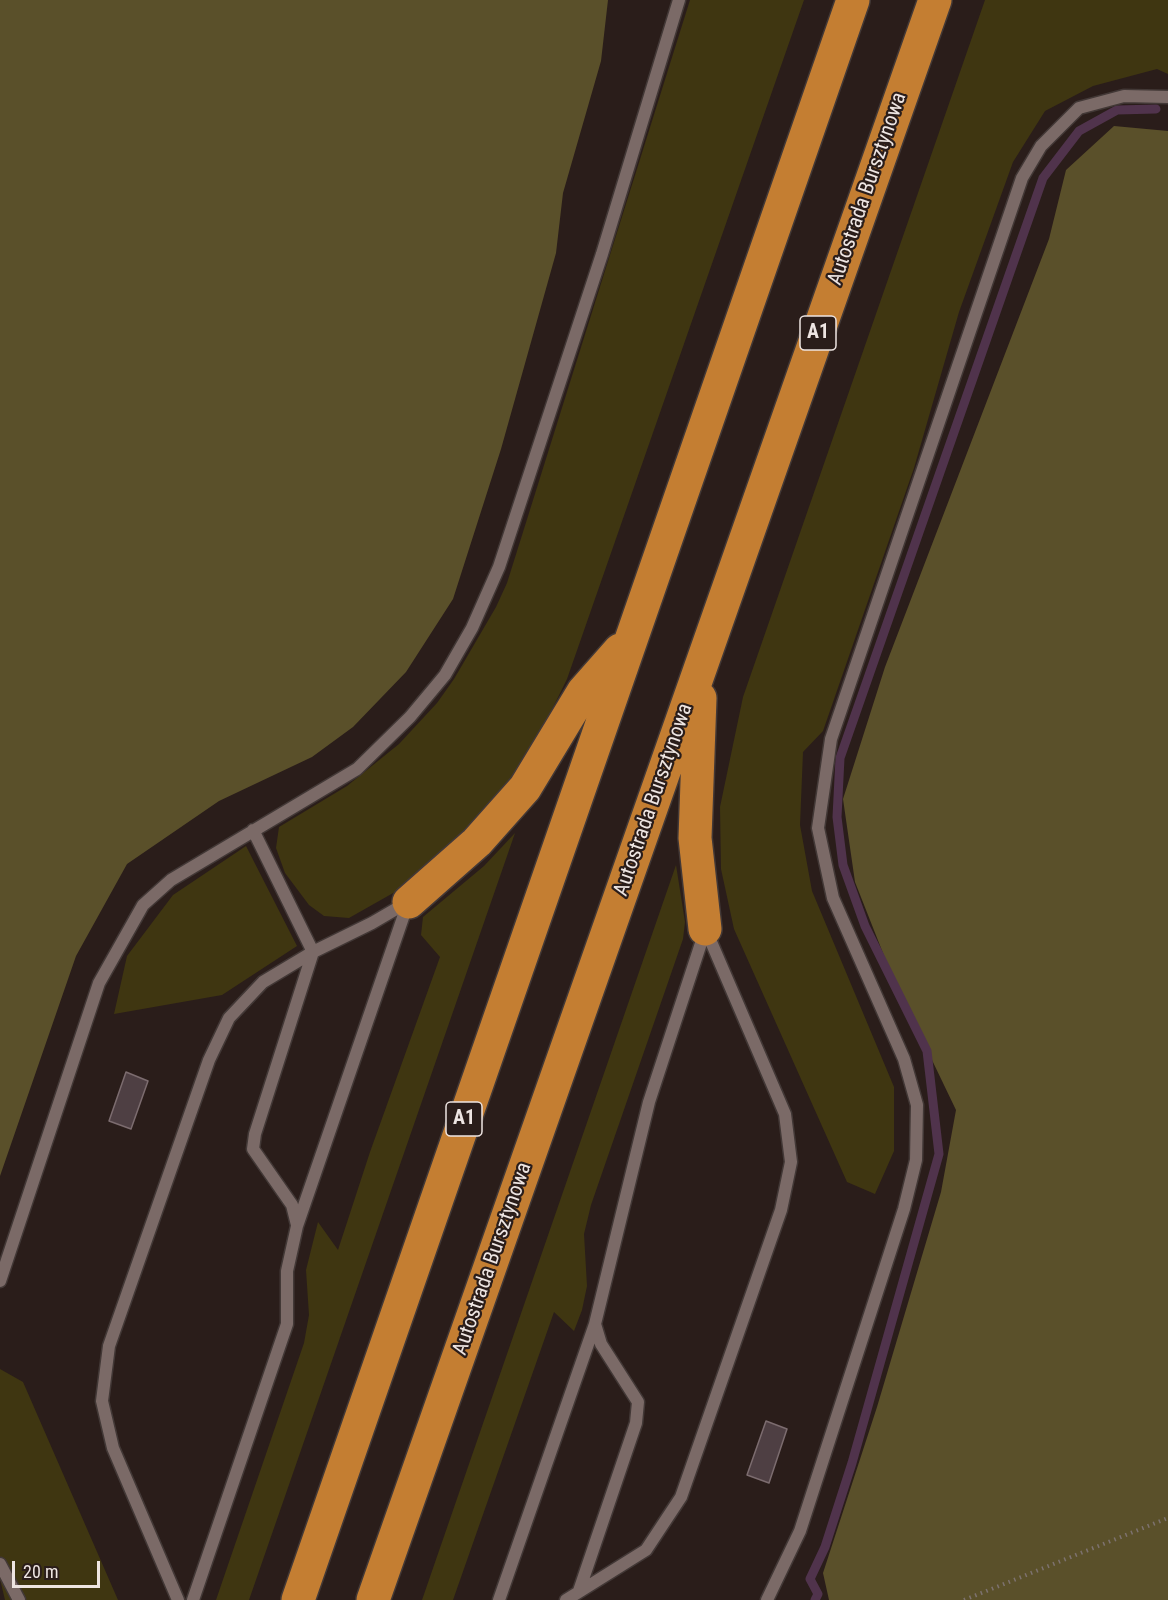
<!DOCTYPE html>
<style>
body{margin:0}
#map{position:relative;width:1168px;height:1600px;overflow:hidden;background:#2a1d1a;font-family:"Roboto Condensed",sans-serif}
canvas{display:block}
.scale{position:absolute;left:12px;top:1561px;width:88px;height:27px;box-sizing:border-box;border:3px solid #eee5e2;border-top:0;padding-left:8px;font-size:18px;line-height:21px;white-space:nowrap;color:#eee5e2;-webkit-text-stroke:4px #2a1d1a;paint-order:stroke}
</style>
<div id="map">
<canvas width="1168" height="1600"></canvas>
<div class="scale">20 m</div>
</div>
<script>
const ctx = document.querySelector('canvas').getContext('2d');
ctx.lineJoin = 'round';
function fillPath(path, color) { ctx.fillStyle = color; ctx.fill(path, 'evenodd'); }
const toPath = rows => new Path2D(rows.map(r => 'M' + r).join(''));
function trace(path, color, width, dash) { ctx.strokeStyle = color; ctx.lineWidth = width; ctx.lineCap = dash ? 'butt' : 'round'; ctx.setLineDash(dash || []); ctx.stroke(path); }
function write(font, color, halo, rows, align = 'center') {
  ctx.font = font + ' "Roboto Condensed",sans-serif'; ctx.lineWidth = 4.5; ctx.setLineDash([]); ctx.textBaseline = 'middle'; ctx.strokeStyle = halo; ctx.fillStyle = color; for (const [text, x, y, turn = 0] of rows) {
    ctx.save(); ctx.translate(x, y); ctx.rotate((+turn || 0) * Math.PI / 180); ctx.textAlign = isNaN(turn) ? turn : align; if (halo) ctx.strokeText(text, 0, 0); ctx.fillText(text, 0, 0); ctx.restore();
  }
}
fillPath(toPath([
 [690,0,804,0,567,679,534,746,494,805,402,888,349,918,324,916,309,905,285,873,276,848,279,827,347,786,399,744,437,703,454,679,496,607,507,583],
 [985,0,1168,0,1168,74,1157,69,1093,86,1045,111,1013,162,959,312,914,468,823,731,803,752,800,825,812,891,894,1087,894,1151,875,1194,847,1182,734,929,721,869,720,807,743,697],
 [515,833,249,1600,216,1600,304,1343,309,1315,306,1270,318,1222,338,1250,370,1152,440,957,421,935,423,917,484,866],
 [246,846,297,946,222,995,114,1014,127,956,173,895],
 [676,865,685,922,683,939,591,1205,584,1234,587,1286,582,1310,574,1331,554,1312,453,1600,422,1600],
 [0,1369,23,1382,118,1600,5,1600,0,1579]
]), '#3f3611');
fillPath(toPath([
 [0,0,608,0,601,61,563,193,556,253,501,449,453,599,406,672,353,727,312,757,219,801,127,864,76,956,0,1176],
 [1114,126,1168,131,1168,1600,829,1600,823,1573,877,1407,941,1192,956,1110,894,981,855,882,843,799,885,667,1049,239,1066,170]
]), '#5a502a');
trace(toPath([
 [815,1600,818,1594,810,1579,825,1547,852,1463,939,1154,927,1051,865,926,843,865,837,817,840,758,1043,178,1079,131,1117,110,1156,109]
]), '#50334c', 9);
const building = toPath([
 [126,1072,148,1081,131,1129,109,1121,126,1072],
 [766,1421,787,1429,769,1483,747,1475,766,1421]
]);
fillPath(building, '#4e3f43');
trace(building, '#7c6c6f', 1.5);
const lane = toPath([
 [253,830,313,952,255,1134,253,1149,292,1205,297,1225],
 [0,1281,99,983,143,905,171,880,357,769,410,717,445,675,472,628,499,567,602,254,679,0],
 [0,1564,19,1600],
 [579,1591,636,1423,638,1402,601,1344,595,1324],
 [178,1600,113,1448,102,1401,109,1346,209,1060,229,1018,263,982,313,952,372,923,408,902],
 [193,1600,287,1324,287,1271,297,1226,408,903],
 [499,1600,595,1324,649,1102,705,931],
 [566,1600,646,1550,681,1497,781,1210,791,1162,785,1114,706,930],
 [767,1600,800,1531,904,1209,916,1160,917,1105,904,1059,833,898,818,828,831,739,1022,178,1041,146,1079,108,1124,96,1168,97]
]);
const highway = toPath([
 [700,698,695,838,705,929],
 [409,902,477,842,525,788,583,692,620,650],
 [298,1600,853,0],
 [373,1600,935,0]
]);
trace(lane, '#423836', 15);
trace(highway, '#423836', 36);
trace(toPath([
 [964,1600,1168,1518]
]), '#7d726f', 4, [1.5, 4.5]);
trace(lane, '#7b6a67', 12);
trace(highway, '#c47e32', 33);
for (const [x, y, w] of [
 [818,333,36],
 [464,1119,36]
]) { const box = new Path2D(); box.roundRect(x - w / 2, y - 17, w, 34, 4.5); ctx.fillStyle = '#2a1d1a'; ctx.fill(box); trace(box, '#eee5e2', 1.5); }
write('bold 20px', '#eee5e2', null, [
 ["A1",818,333],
 ["A1",464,1119]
]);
write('21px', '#eee5e2', '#2a1d1a', [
 ["Autostrada Bursztynowa",868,189,-71],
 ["Autostrada Bursztynowa",654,800,-71],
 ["Autostrada Bursztynowa",493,1259,-71]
]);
</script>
